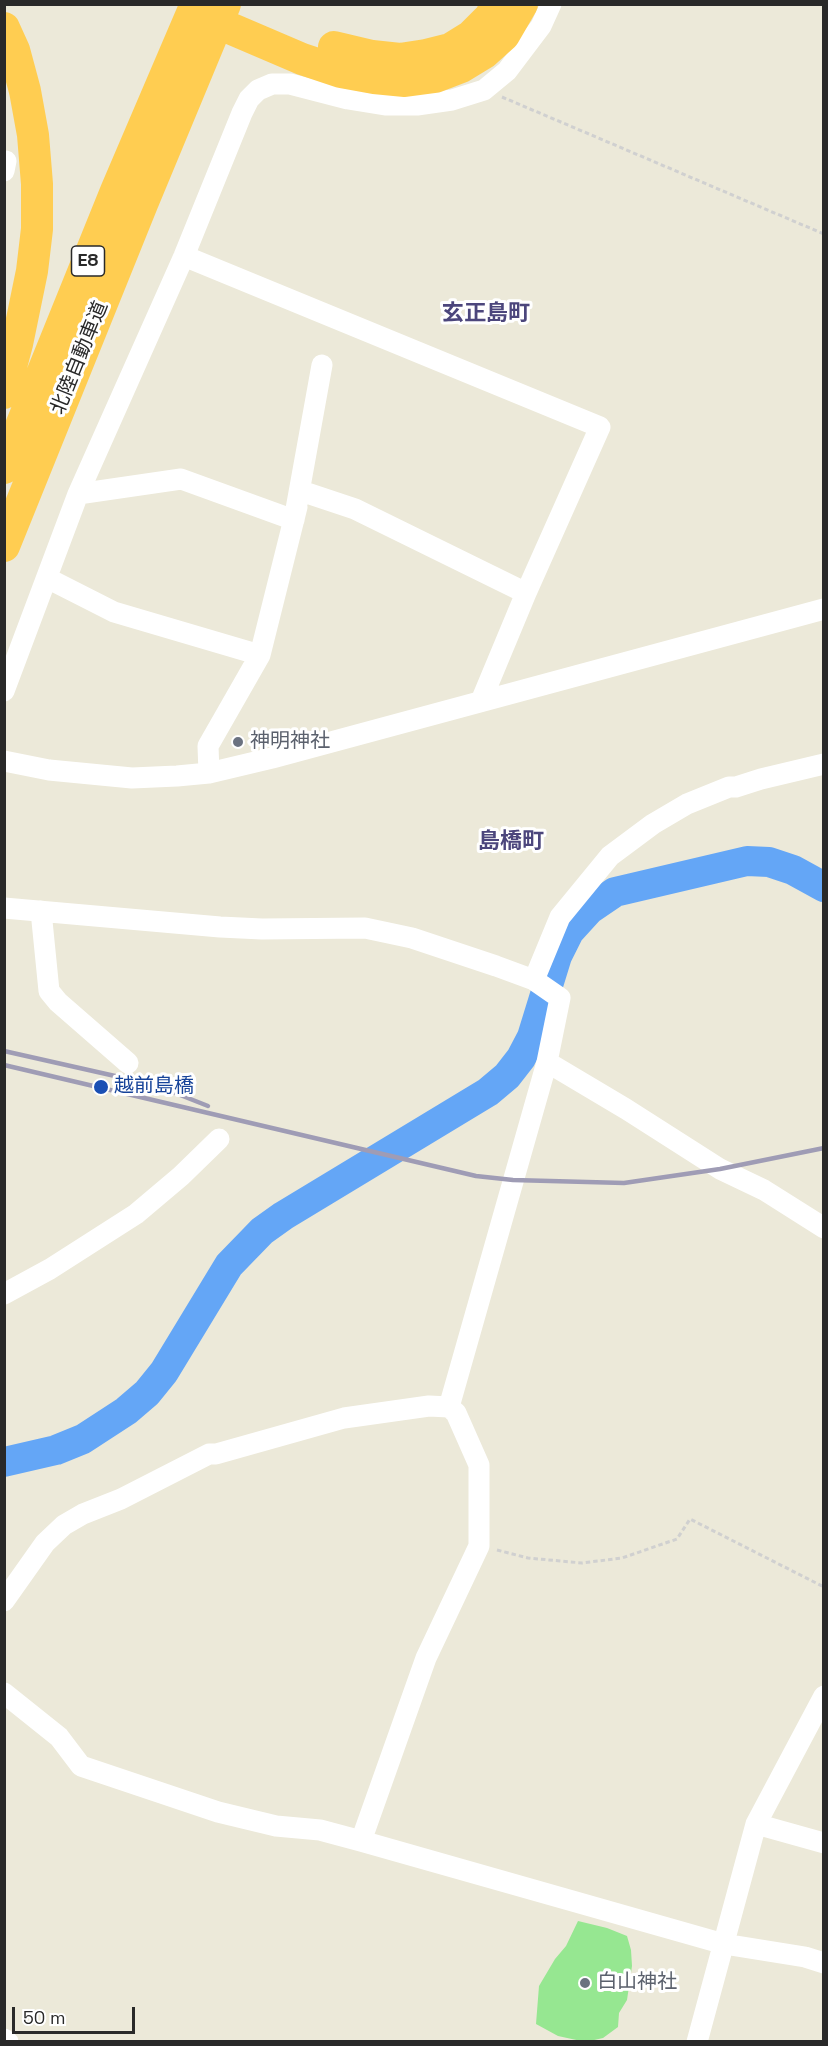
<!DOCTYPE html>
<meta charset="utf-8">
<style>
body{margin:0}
#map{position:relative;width:828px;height:2046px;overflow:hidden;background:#ece9d9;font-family:"Space Grotesk",sans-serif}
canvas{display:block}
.frame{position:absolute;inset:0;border:6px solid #292929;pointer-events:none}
.scale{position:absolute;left:12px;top:2007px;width:123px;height:27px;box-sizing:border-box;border:3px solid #292929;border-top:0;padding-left:8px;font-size:18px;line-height:21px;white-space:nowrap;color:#292929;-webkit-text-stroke:4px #fff;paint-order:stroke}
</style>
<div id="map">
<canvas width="828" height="2046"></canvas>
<div class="frame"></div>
<div class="scale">50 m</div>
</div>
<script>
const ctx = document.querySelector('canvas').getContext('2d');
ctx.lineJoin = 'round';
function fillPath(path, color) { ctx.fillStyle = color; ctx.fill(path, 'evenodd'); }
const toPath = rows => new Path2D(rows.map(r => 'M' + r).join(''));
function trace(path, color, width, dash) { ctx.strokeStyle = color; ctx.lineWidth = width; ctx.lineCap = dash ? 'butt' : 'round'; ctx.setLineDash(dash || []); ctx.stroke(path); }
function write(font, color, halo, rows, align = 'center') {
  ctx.font = font + ' "Space Grotesk","Noto Sans JP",sans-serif'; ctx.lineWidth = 6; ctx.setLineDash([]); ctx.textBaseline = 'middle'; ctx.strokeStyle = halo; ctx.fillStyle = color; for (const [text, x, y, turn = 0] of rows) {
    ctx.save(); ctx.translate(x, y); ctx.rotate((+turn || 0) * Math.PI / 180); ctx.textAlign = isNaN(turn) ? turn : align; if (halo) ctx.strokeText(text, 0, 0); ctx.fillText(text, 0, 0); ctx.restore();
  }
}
fillPath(toPath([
 [578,1921,607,1928,627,1936,631,1950,632,1966,627,2000,619,2013,618,2027,603,2038,590,2041,581,2041,558,2036,536,2024,539,1986,555,1959,566,1946]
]), '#96e791');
trace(toPath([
 [4,1462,56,1450,83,1439,126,1411,147,1393,164,1372,229,1265,262,1231,283,1216,488,1092,507,1076,521,1058,532,1037,557,956,569,932,590,909,615,892,747,861,769,862,793,870,824,887]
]), '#64a6f6', 30);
trace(toPath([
 [502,97,824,234],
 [497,1550,528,1558,582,1563,622,1558,677,1539,690,1519,824,1587]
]), '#d0d0d0', 3, [4.5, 3]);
trace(toPath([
 [4,171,6,161],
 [184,256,600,427,526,593,481,701],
 [301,491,355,509,526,593],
 [78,494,181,479,294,520,322,365],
 [47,578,114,612,260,655],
 [4,691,78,494,184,256,242,113,249,99,258,90,272,84,290,84,348,99,385,105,417,105,452,100,484,90,507,71,541,26,551,4],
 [4,761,49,770,132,778,177,776,209,773,272,758,824,609],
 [209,773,208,746,260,655,297,507],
 [4,908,220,927,262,929,365,928,412,938,496,966,534,980,560,998,547,1062,449,1407],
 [41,911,49,991,58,1002,128,1063],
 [534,980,560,917,610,856,653,824,687,804,729,787,736,787,761,779,824,764],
 [547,1062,626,1109,720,1169,764,1190,824,1228],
 [4,1294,50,1269,136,1214,181,1176,219,1139],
 [4,1601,45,1543,64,1525,83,1514,121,1499,209,1454,216,1454,344,1418,429,1406,449,1407,456,1413,479,1465,479,1546,426,1658,361,1841],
 [4,1693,59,1737,81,1766,218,1812,276,1826,320,1830,361,1841,724,1944,805,1957,824,1963],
 [756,1824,824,1843],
 [4,2039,8,2042],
 [697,2042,756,1824,824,1696]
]), '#fff', 21);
trace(toPath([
 [199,15,302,59,341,72,374,78,405,81,435,77,461,67,484,53,504,35,522,4],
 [4,28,14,50,25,91,33,135,37,184,37,229,32,271,17,344,4,393],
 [334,47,372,56,400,59,426,55,450,49,471,36,490,17,497,4],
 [4,468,116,191,196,4],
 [4,546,142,204,225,4]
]), '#ffcd51', 32);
trace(toPath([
 [4,1051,155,1085,208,1106],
 [4,1065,476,1176,513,1180,624,1183,720,1169,824,1148]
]), '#9f9cb5', 4.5);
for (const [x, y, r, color] of [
 [238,742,6,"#6b7280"],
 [101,1087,8,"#1a4fb4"],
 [585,1983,6,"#6b7280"]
]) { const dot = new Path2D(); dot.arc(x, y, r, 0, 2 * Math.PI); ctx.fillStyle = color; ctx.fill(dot); trace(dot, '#fff', 2); }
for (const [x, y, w] of [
 [88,261,33]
]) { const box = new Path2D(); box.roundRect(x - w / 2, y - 15, w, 30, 4.5); ctx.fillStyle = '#fff'; ctx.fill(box); trace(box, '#292929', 1.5); }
write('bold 18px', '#292929', null, [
 ["E8",88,261]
]);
write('20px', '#292929', '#fff', [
 ["北陸自動車道",80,358,-68]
]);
write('20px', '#5b616d', '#fff', [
 ["神明神社",250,742],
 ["白山神社",597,1983]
], 'left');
write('20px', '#164399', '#fff', [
 ["越前島橋",114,1087]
], 'left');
write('bold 22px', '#4c467c', '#fff', [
 ["玄正島町",486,314],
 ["島橋町",511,842]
]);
</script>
